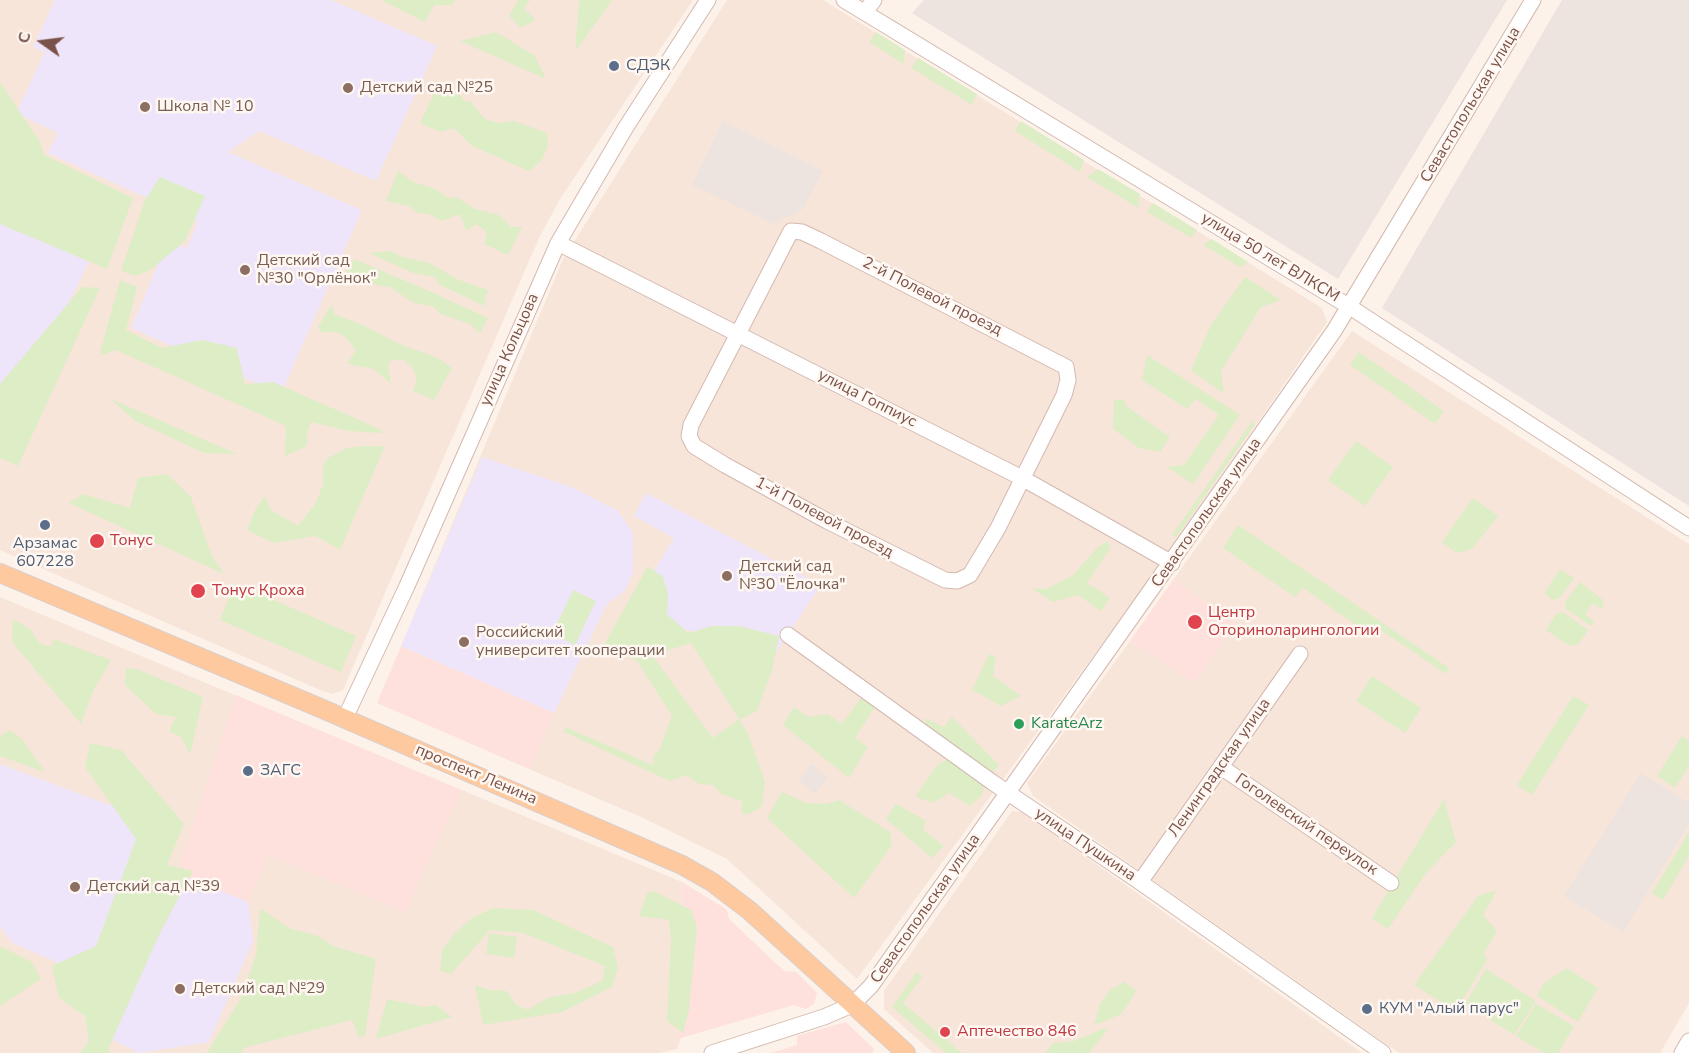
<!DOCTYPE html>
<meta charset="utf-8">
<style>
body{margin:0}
#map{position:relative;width:1689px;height:1053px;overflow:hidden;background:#fdf2e9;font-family:"Nunito Sans",sans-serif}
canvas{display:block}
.north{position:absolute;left:12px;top:12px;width:60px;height:60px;-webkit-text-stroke:4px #fff7f1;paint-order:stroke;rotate:284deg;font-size:16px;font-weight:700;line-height:24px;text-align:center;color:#7a524a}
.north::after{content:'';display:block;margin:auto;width:21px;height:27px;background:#7a524a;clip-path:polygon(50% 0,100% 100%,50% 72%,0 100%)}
</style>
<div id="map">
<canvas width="1689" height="1053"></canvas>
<div class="north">С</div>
</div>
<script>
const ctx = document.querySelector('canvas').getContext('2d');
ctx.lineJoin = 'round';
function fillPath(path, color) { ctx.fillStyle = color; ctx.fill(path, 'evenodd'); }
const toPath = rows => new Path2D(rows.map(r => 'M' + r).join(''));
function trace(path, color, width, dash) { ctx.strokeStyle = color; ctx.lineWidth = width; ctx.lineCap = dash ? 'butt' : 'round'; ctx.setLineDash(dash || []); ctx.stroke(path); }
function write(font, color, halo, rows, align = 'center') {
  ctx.font = font + ' "Nunito Sans",sans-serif'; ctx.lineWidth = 5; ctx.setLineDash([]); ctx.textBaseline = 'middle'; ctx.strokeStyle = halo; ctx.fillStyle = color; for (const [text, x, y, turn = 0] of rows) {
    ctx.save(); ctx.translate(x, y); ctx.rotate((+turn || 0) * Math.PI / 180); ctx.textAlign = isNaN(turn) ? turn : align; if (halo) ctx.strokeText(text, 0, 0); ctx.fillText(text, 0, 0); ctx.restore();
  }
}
fillPath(toPath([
 [0,0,693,0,560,199,539,238,343,690,332,694,320,690,0,550],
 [727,0,823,0,1322,308,1327,322,1161,563,857,979,727,859,641,817,529,769,553,713,401,646,563,259],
 [1352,331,1689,544,1689,1003,1660,1053,1399,1053,1033,796,1027,783,1130,641,1193,682,1236,623,1173,580],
 [0,597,682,882,677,1049,660,1053,0,1053],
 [1012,811,1023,812,1362,1053,933,1053,884,1009,884,991]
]), '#f8e5da');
fillPath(toPath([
 [1173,580,1236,623,1194,683,1130,641],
 [401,646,554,713,529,769,377,703],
 [236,695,461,790,405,912,268,855,248,902,177,873],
 [682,882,726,909,730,920,784,971,796,972,817,993,814,1004,806,1009,794,1005,681,1038,677,1049],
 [846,1022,874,1049,873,1053,771,1053,797,1045,797,1036]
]), '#fee0dd');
fillPath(toPath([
 [924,0,1507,0,1338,279,912,13],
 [1562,0,1689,0,1689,506,1382,308],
 [723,121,823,171,802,210,774,224,692,185],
 [812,764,828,778,814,794,799,779],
 [1641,773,1689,803,1689,824,1623,932,1564,896]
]), '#ede3df');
fillPath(toPath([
 [55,0,331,0,437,46,376,181,259,131,228,152,362,210,281,394,131,328,168,241,187,248,198,221,48,153,58,133,16,113,45,52,33,47],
 [0,216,89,262,8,427,0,423],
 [482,457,574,488,618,511,633,533,633,572,625,591,607,604,554,713,401,646],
 [646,493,821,585,763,672,698,633,684,629,668,630,623,623,674,538,634,516],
 [0,764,174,829,108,984,12,943,0,926],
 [177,873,248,902,253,941,209,1042,139,1053,107,1037]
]), '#efe5fa');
fillPath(toPath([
 [381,0,456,0,451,5,434,5,425,22],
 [518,0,530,0,524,9,536,20,521,28,509,16],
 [579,0,612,0,575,52],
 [496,32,535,56,546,79,460,41],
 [876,32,905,50,904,64,869,42],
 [918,58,977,94,972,105,911,68],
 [0,82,40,142,44,155,133,198,107,269,0,224],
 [446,91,459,94,465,101,470,101,485,119,499,123,514,121,547,133,548,145,542,160,529,171,472,146,454,128,440,132,420,123,434,93],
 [1021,121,1084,160,1080,172,1015,131],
 [1098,169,1140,194,1138,208,1087,177],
 [398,171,413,182,433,188,449,198,456,197,475,209,499,215,511,227,522,227,508,255,484,244,487,232,476,224,466,231,460,214,442,221,429,214,418,213,409,206,386,201],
 [160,177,205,196,185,241,149,271,135,276,121,271,145,200],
 [1153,203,1197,230,1191,238,1147,212],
 [1212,239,1248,262,1240,267,1203,245],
 [391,251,400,256,429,263,459,280,488,290,484,306,438,284,435,277,413,273,369,253],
 [354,259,436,294,488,318,480,333,470,324,441,314,432,306,414,303,390,287,380,286,360,279,356,274,346,272],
 [1245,277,1281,300,1261,307,1221,371,1224,394,1191,370,1211,325],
 [120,280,137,287,126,330,162,348,202,340,237,348,245,384,273,382,382,430,381,433,349,431,311,422,307,433,307,446,285,456,286,426,116,350,99,356],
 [82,287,100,288,18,466,0,458,0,384],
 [332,304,334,314,365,326,397,343,438,358,452,368,434,400,413,391,417,380,413,368,404,360,392,360,388,364,391,384,374,369,347,364,356,350,345,337,337,332,321,332,318,327],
 [1359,352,1444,411,1435,424,1350,365],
 [1147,355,1240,415,1193,484,1167,467,1184,465,1219,415,1196,399,1187,409,1142,380],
 [111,399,237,454,204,453,135,421],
 [1114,400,1124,400,1126,406,1170,437,1160,452,1139,448,1113,429],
 [1253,420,1255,424,1176,537,1172,535],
 [1356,441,1393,467,1365,506,1328,480],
 [363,446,385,446,340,550,316,536,273,543,247,530,256,508,265,496,271,510,298,526,316,503,323,484,323,466,328,458,347,448],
 [167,474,191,497,212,556,224,574,69,503,83,494,130,508,138,478],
 [1473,498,1498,516,1472,549,1457,553,1442,542],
 [1238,525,1449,668,1446,674,1375,626,1369,634,1303,588,1295,597,1223,548],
 [1107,541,1111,547,1087,583,1110,598,1101,611,1078,595,1053,602,1031,588,1046,589,1072,576,1097,548],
 [648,566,663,577,668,594,667,614,688,633,712,626,739,626,779,636,772,670,757,711,739,720,748,733,765,782,762,806,749,814,742,814,742,801,721,794,713,785,699,784,687,775,670,781,564,732,565,727,653,765,654,754,659,751,672,716,637,661,604,645],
 [691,643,739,719,713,738,654,658,662,652],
 [1560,569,1574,578,1560,598,1553,600,1544,593],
 [1580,582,1603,600,1603,610,1593,603,1585,614,1594,622,1591,626,1566,609,1565,602],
 [235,583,356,636,341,672,220,620],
 [573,590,596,601,575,645,552,634],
 [1563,612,1588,630,1579,644,1570,646,1546,630,1556,614],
 [13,619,31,630,39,643,51,647,54,639,111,660,93,691,81,724,12,642],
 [989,654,996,657,993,676,1021,696,1001,706,972,690],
 [126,668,137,669,203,697,190,755,181,737,169,731,176,717,156,714,125,685],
 [1372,676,1421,708,1405,733,1356,701],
 [863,695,877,704,855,738,868,747,849,778,783,725,794,707,809,717,828,714,842,724],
 [1573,696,1589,705,1532,795,1517,785],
 [952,717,999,765,990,776,926,729,925,718,944,727],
 [10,730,22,739,45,772,0,756,0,736],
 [1682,736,1689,741,1689,766,1675,788,1657,776],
 [90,743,121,750,184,824,167,865,193,871,160,933,110,1045,109,1053,80,1053,89,1041,85,1016,59,998,52,966,96,946,136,839,85,767],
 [951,758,985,783,982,795,970,806,949,793,934,803,915,797,938,764],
 [782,792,806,803,826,804,839,800,890,832,892,845,854,898,767,818],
 [1444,799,1456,842,1426,873,1388,929,1372,918],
 [896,804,926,821,923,830,944,846,932,858,886,819],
 [1689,832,1689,856,1663,900,1652,893],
 [1497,890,1483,915,1497,931,1484,953,1487,960,1461,1003,1447,1006,1414,985,1478,896],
 [653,891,691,910,697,927,689,1010,683,1033,667,1021,671,940,669,920,639,916,647,893],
 [260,908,289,928,318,936,333,946,376,959,365,1036,359,1038,352,1020,243,1048,242,1053,207,1053,241,998,256,955],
 [493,908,533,910,613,947,618,968,612,987,562,1012,483,1025,475,985,489,990,507,991,515,1004,528,1010,547,998,575,993,602,981,605,966,523,933,490,930,451,974,440,971,442,950,455,933,472,918],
 [489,933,517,937,514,958,486,954],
 [2,947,32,962,41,979,0,1006,0,948],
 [1567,968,1598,988,1578,1022,1537,996,1543,984],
 [1486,969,1536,1001,1514,1035,1465,1004],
 [917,972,922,977,903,1003,962,1053,946,1053,892,1007],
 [1124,982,1136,990,1133,997,1121,1014,1101,1023,1094,1024,1100,1004,1110,990],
 [387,999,425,1007,436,1005,452,1017,376,1039],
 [1536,1004,1574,1026,1558,1053,1544,1053,1516,1036],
 [1103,1029,1108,1029,1089,1053,1045,1053,1053,1043,1074,1041]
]), '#ddedc6');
const minor = toPath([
 [844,0,1350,307,1689,528],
 [865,12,874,0],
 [791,231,802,232,821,241,1066,367,1068,380,1064,395,998,528,970,575,957,581,945,580,827,521,725,465,694,446,689,436,691,425,791,231],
 [558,243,1022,478,1172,563],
 [788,635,992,782,1140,882,1383,1053],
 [345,718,407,586,558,243,626,127,708,0],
 [1221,767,1391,883],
 [1140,882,1300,654],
 [712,1053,824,1017,852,1005,871,986,1334,331,1533,0],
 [1682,1053,1689,1041]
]);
const major = toPath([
 [0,573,318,707,682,865,712,882,750,911,906,1053]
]);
trace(minor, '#d3b9b0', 17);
trace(major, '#dacfcc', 20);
trace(minor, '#fff', 15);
trace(major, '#fec99f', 18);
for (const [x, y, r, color] of [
 [614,66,6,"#5c6f8a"],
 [348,88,6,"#8d6e63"],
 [145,107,6,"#8d6e63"],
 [245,270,6,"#8d6e63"],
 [45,525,6,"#5c6f8a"],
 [97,541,8,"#e0444e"],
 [727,576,6,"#8d6e63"],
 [198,591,8,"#e0444e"],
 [1195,622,8,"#e0444e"],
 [464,642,6,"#8d6e63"],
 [1019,724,6,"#2e9e5b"],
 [248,771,6,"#5c6f8a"],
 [75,887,6,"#8d6e63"],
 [180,989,6,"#8d6e63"],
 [1367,1009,6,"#5c6f8a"],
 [945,1032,6,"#e0444e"]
]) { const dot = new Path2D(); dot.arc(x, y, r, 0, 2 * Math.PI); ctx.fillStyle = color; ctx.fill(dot); trace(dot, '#fff7f1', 2); }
write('16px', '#4e5e75', '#fff7f1', [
 ["СДЭК",626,66],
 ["Арзамас",45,544,"center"],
 ["607228",45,562,"center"],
 ["ЗАГС",260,771],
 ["КУМ \"Алый парус\"",1379,1009]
], 'left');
write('16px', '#785e54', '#fff7f1', [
 ["Детский сад №25",360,88],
 ["Школа № 10",157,107],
 ["Детский сад",257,261],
 ["№30 \"Орлёнок\"",257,279],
 ["Детский сад",739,567],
 ["№30 \"Ёлочка\"",739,585],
 ["Российский",476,633],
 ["университет кооперации",476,651],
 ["Детский сад №39",87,887],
 ["Детский сад №29",192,989]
], 'left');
write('16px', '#7a524a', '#fff7f1', [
 ["Севастопольская улица",1471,105,-59],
 ["улица 50 лет ВЛКСМ",1270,258,31],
 ["2-й Полевой проезд",932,297,27],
 ["улица Кольцова",510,350,-66],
 ["улица Гоппиус",867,399,27],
 ["Севастопольская улица",1207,513,-55],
 ["1-й Полевой проезд",824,518,28],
 ["Ленинградская улица",1220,768,-55],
 ["проспект Ленина",476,775,23],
 ["Гоголевский переулок",1306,825,34],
 ["улица Пушкина",1085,845,34],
 ["Севастопольская улица",926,909,-55]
]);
write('16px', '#be3a42', '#fff7f1', [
 ["Тонус",110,541],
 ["Тонус Кроха",212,591],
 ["Центр",1208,613],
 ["Оториноларингологии",1208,631],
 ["Аптечество 846",957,1032]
], 'left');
write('16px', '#27864d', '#fff7f1', [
 ["KarateArz",1031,724]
], 'left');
</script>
